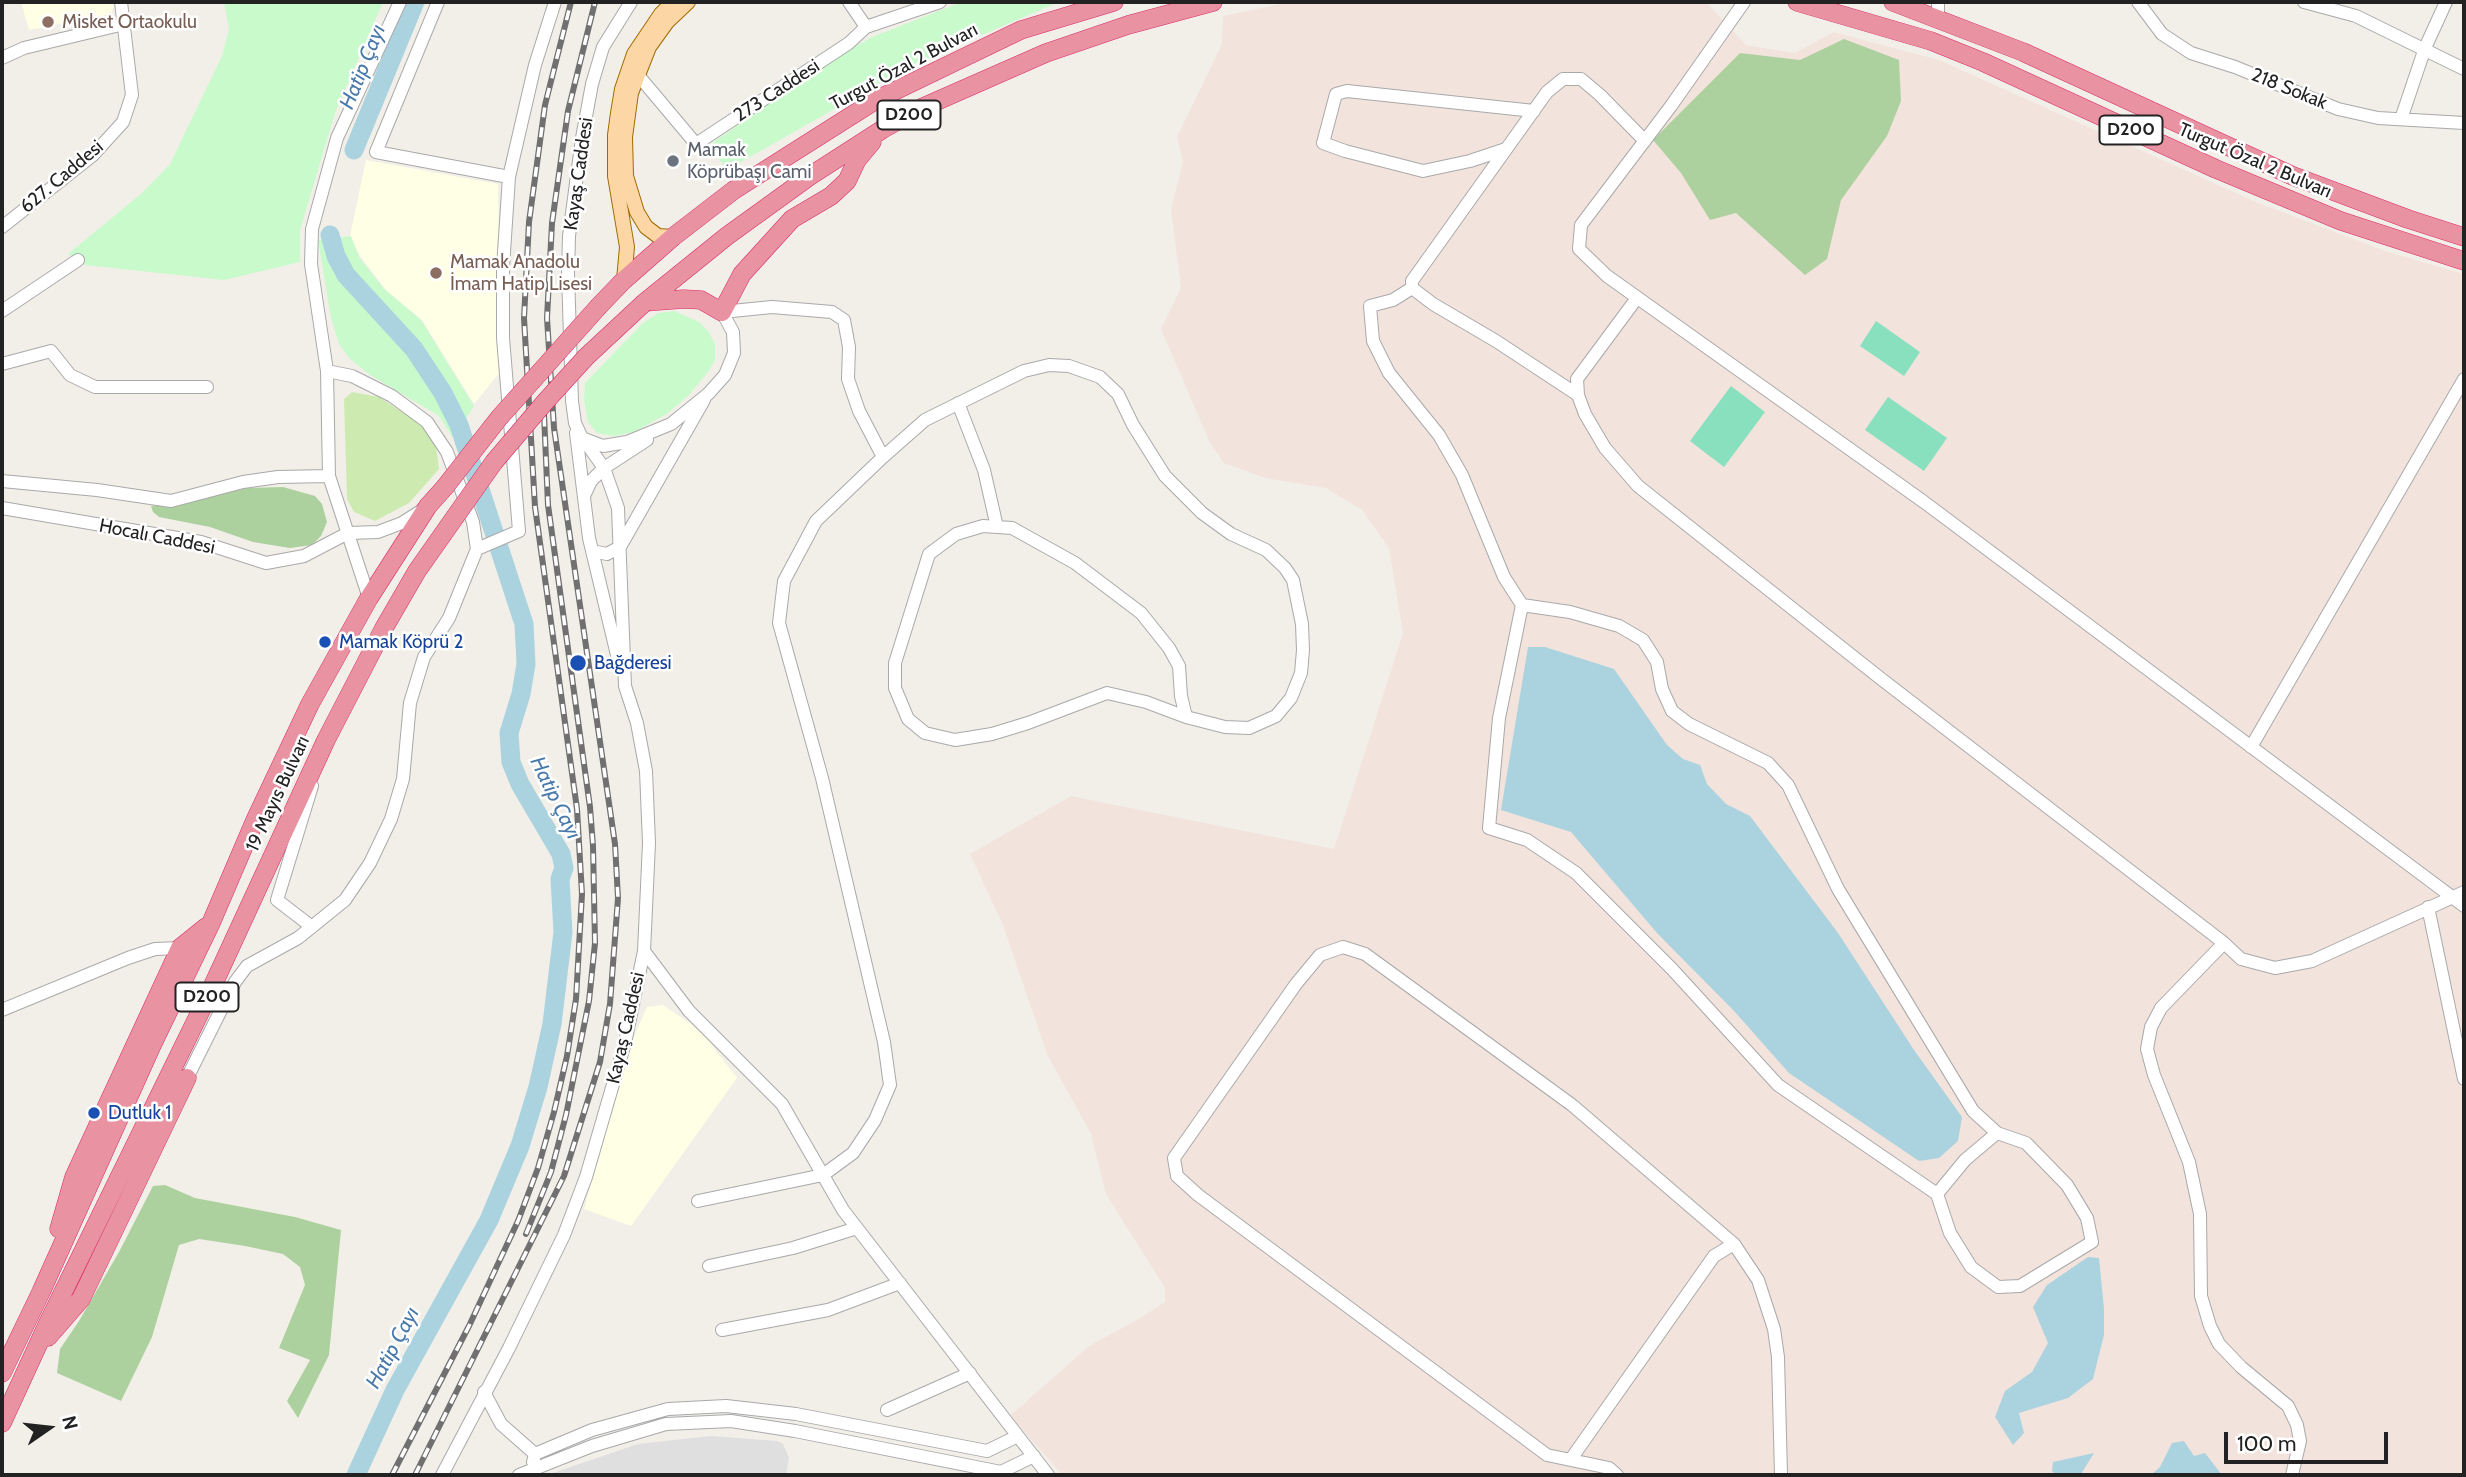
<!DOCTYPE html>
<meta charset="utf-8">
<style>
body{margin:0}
#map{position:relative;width:2466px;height:1477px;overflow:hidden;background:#f2efe9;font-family:Cabin,sans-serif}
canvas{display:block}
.frame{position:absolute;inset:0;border:4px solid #222;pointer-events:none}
.north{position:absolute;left:14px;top:1393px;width:70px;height:70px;-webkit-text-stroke:5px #fff;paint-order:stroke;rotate:76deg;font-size:19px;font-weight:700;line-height:28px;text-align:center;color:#222}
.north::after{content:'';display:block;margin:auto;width:24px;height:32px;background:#222;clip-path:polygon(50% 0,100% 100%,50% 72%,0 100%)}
.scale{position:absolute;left:2224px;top:1432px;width:164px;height:32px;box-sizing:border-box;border:4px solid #222;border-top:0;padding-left:9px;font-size:21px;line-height:24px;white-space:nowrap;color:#222;-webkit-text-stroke:5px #fff;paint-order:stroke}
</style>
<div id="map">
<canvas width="2466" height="1477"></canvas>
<div class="frame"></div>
<div class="north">N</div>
<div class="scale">100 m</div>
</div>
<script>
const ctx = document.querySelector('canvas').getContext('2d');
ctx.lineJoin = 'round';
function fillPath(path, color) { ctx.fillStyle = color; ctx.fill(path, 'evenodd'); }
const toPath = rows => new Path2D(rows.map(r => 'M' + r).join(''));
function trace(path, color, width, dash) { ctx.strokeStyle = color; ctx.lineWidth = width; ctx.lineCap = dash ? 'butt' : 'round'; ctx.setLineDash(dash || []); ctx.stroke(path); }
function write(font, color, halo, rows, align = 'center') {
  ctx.font = font + ' Cabin,sans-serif'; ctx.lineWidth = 5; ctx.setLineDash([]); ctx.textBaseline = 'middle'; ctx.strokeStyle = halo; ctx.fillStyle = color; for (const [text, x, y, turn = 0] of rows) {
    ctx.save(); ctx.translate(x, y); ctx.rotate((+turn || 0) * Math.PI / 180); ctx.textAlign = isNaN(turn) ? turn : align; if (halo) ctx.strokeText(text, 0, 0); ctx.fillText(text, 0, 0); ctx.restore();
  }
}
fillPath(toPath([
 [711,1436,777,1441,783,1444,789,1458,786,1475,547,1475,638,1444]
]), '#e0dfdf');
fillPath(toPath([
 [21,2,113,2,114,6,111,14,29,30],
 [366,160,498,184,501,371,474,404,422,320,386,290,360,256,350,236],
 [663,1005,691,1024,707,1039,737,1078,631,1226,584,1209,629,1048,647,1007]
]), '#ffffe5');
fillPath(toPath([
 [1290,2,1706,2,1746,45,1795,53,1834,32,1939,60,2256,202,2385,251,2464,274,2464,1475,1063,1475,1010,1416,1089,1346,1137,1320,1165,1302,1165,1288,1106,1194,1091,1134,1047,1054,1003,925,970,854,1071,796,1334,849,1403,633,1389,548,1362,510,1326,488,1265,478,1224,463,1210,443,1161,329,1181,288,1171,210,1183,162,1177,137,1222,44,1223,16]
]), '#f3e3dd');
fillPath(toPath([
 [352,392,379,397,424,426,436,447,439,469,409,503,375,521,354,512,347,499,344,399]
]), '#cdebb0');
fillPath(toPath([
 [1844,39,1899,60,1901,101,1887,136,1841,200,1827,259,1805,275,1736,213,1710,220,1681,173,1653,140,1740,53,1800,60],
 [283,487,315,496,322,504,327,522,321,536,312,545,290,548,253,542,210,527,159,517,153,512,151,506,170,505,247,488],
 [165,1185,195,1198,295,1217,341,1230,329,1355,298,1418,287,1401,310,1360,279,1348,305,1285,300,1267,283,1254,245,1246,199,1239,179,1245,152,1337,121,1401,57,1373,60,1349,79,1321,119,1252,153,1186]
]), '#add19e');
fillPath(toPath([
 [224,2,383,2,335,113,300,230,300,262,224,280,85,265,68,254,142,193,170,164,222,56,229,29],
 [962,2,1059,2,910,66,727,170,709,145,844,53,872,37],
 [351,236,359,257,384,289,421,320,474,406,453,438,439,416,370,375,349,358,339,344,331,318,318,240],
 [674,311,699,322,708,331,715,344,715,360,708,372,689,395,668,413,634,432,613,436,597,433,588,422,584,400,585,383,643,323,658,313]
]), '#c8facc');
fillPath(toPath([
 [1876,321,1920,352,1904,376,1860,346],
 [1731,386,1765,412,1724,467,1690,441],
 [1888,397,1947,438,1924,471,1865,430]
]), '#88e0be');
fillPath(toPath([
 [1528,647,1545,647,1614,669,1667,745,1683,759,1700,765,1707,784,1726,804,1750,816,1838,933,1914,1050,1962,1117,1958,1141,1939,1158,1919,1161,1789,1073,1735,1012,1657,933,1571,832,1501,810],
 [2088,1257,2099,1258,2104,1309,2104,1335,2093,1379,2068,1398,2019,1413,2024,1433,2013,1445,1995,1417,2005,1391,2032,1372,2048,1343,2033,1307,2047,1285],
 [2184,1441,2194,1456,2205,1453,2222,1475,2151,1475,2160,1467,2172,1443],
 [2094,1453,2081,1474,2056,1475,2052,1471,2053,1462]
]), '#aad3df');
trace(toPath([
 [354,150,415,2],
 [330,235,336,256,346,275,414,349,443,393,459,425,524,624,526,664,521,694,509,733,511,762,520,784,561,854,564,868,560,879,563,932,552,1024,538,1087,520,1146,489,1220,395,1390,356,1475]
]), '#aad3df', 19);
const minor = toPath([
 [438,2,376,152,509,177],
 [631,2,603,47,592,84,582,138,569,236,568,273,572,401,575,423,582,438,603,446,627,442,671,424,708,394,725,375,734,353,733,332,722,312,772,307,832,312,844,320,849,347,848,379,859,411,883,457,925,420,1024,371,1049,365,1069,366,1100,377,1118,394,1133,425,1165,476,1202,513,1231,534,1266,550,1285,568,1293,580,1302,624,1303,650,1301,673,1291,698,1276,716,1249,728,1225,727,1186,717,1146,702,1107,693,1028,723,992,734,955,740,925,733,908,719,895,688,895,663,929,554,956,534,983,526,1012,528,1075,563,1141,613,1169,648,1179,666,1181,696,1186,717],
 [849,2,866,27],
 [1744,2,1671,106,1581,225,1579,249,1607,276,1924,502,2464,906],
 [1938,2,1938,17],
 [2138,2,2162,34,2191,53,2235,67,2338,109,2378,118,2464,123],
 [2304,2,2356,16,2464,69],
 [2,58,24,48,124,24],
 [638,75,696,144,849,43,866,27,940,2],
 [2401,119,2425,48,2446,2],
 [1506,149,1470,161,1423,171,1345,151,1323,143,1336,94,1347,91,1534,111],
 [2,227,93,155,123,122,132,95,121,2],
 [1412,288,1393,300,1370,306,1373,341,1389,373,1439,435,1462,475,1504,577,1522,605,1499,718,1489,828,1527,840,1576,873,1672,969,1778,1085,1937,1194,1950,1233,1971,1267,1998,1287,2020,1286,2092,1242,2087,1218,2067,1185,2026,1143,1997,1133,1973,1111,1838,889,1788,785,1768,763,1689,724,1672,711,1662,689,1657,662,1643,640,1619,626,1570,612,1522,605],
 [1637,298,1577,379,1578,395,1585,414,1605,448,1638,486,1880,678,2224,943,2241,959,2275,968,2312,961,2464,892],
 [2,311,78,260],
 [2,364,51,351,70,375,95,387,207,387],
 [327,371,352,376,392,396,427,422,447,452,473,522,477,549],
 [1578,395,1496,341,1433,304,1412,288,1412,281,1547,92,1563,79,1581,79,1600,95,1645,141],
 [958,403,984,470,997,527],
 [576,433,589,538,618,659],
 [2,481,97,490,171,501,243,482,278,477,329,476],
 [584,496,591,481,604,468,647,440],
 [2,508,201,542,266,563,304,556,348,533,378,532,402,523,424,509],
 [592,551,607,554,620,547,704,400],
 [369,598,329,476,327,371,311,264,312,229,337,138,400,2],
 [2251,747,2464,379],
 [312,786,277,900,312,927],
 [2428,907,2464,1079],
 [2224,943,2161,1008,2151,1027,2147,1049,2154,1075,2189,1162,2200,1214,2201,1296,2210,1326,2219,1344,2241,1367,2288,1406,2297,1425,2300,1441,2292,1475],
 [644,951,689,1011,782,1104,843,1210,1048,1475],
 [2,1010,128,958,155,949,180,948],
 [187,1078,235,982,247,966,298,938,345,900,370,863,391,819,403,779,410,703,424,657,449,618,477,549,519,531,503,338,503,267,509,177,535,65,555,2],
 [1937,1194,1965,1160,1997,1133],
 [698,1201,823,1175,853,1153,875,1120,890,1085,884,1042,822,778,779,623,784,581,816,521,883,457],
 [709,1266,793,1248,857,1228],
 [722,1330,828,1310,900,1283],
 [484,1392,501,1424,535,1454,533,1462],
 [887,1410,970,1373],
 [535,1454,592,1430,668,1409,726,1406,796,1414,987,1451,1018,1436],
 [1571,1459,1714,1256,1734,1244],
 [442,1475,509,1348,564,1235,586,1177,625,1043,644,951,649,843,646,771,637,723,625,686,618,508,604,468,584,440],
 [519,1475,592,1446,666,1424,731,1421,795,1431,1001,1472,1034,1456],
 [1617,1475,1609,1468,1547,1455,1198,1195,1177,1176,1174,1158,1296,984,1320,955,1343,947,1365,954,1572,1105,1734,1244,1758,1280,1774,1329,1778,1357,1781,1475]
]);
const major = toPath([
 [673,237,658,236,646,227,637,212,626,176,625,137,631,93,649,47,667,22,688,2],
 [624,280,627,247,615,176,615,135,618,113,622,89,634,54,661,14,673,2]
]);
const highway = toPath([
 [1797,2,1931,41,1983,62,2216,169,2341,221,2464,261],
 [1893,2,2023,52,2293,176,2408,219,2464,237],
 [645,302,684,299,701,300,722,312,742,274,792,219,831,196,847,181,857,160,872,142],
 [644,303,727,236,810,176,883,129,921,108,1046,53,1128,25,1213,2],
 [599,306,624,280,673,237,734,190,876,100,1021,30,1114,2],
 [59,1229,74,1177,180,948,206,927],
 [48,1337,81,1299,187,1078],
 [2,1373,41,1292,152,1045,211,923,256,818,310,704,369,598,428,506,445,487],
 [2,1423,48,1323,208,996,326,740,384,628,417,571,455,517]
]);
trace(minor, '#a9a9a9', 14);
trace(major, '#a06b00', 16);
trace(highway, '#dc2a67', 19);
trace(minor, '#fff', 12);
trace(major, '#fcd6a4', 14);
trace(highway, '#e892a2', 18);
const rail = toPath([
 [526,1234,551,1172,566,1115,589,1001,595,943,593,846,590,807,548,505,544,414],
 [392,1475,469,1326,518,1221,538,1168,554,1112,567,1056,576,999,582,894,577,809,535,507,524,318,529,222,545,105,571,2],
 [415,1475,564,1176,600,1062,610,1004,618,898,615,844,554,428,547,318,552,223,568,111,595,2]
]);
trace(rail, '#707070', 6);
trace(rail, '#fff', 3.5, [10]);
const highwayBridge = toPath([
 [445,487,499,418,599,306],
 [455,517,494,462,545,402,586,357,644,303]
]);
trace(highwayBridge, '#dc2a67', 19, []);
trace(highwayBridge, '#e892a2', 18);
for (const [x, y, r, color] of [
 [48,22,7,"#8d6e63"],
 [673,161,7,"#6b7280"],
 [436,273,7,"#8d6e63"],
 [325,642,7,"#1a4fb4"],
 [578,663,9,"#1a4fb4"],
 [94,1113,7,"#1a4fb4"]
]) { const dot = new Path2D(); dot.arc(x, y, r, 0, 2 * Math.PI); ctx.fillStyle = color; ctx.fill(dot); trace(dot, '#fff', 2.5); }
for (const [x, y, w] of [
 [909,115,63],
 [2131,130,63],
 [207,997,63]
]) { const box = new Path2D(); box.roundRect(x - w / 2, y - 14.5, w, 29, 5); ctx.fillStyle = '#fff'; ctx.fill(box); trace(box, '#222', 2); }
write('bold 18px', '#222', null, [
 ["D200",909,115],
 ["D200",2131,130],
 ["D200",207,997]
]);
write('19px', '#785e54', '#fff', [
 ["Misket Ortaokulu",62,22],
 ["Mamak Anadolu",450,262],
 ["İmam Hatip Lisesi",450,284]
], 'left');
write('19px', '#222', '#fff', [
 ["Turgut Özal 2 Bulvarı",904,67,-28],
 ["218 Sokak",2289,89,22],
 ["273 Caddesi",777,91,-33],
 ["Turgut Özal 2 Bulvarı",2255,161,23],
 ["Kayaş Caddesi",579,174,-82],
 ["627. Caddesi",62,177,-40],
 ["Hocalı Caddesi",157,537,11],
 ["19 Mayıs Bulvarı",278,794,-65],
 ["Kayaş Caddesi",626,1028,-77]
]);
write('19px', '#5b616d', '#fff', [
 ["Mamak",687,150],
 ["Köprübaşı Cami",687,172]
], 'left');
write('19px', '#164399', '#fff', [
 ["Mamak Köprü 2",339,642],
 ["Bağderesi",594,663],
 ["Dutluk 1",108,1113]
], 'left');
write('italic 21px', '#4a7aab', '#fff', [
 ["Hatip Çayı",363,67,-68],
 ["Hatip Çayı",555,798,64],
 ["Hatip Çayı",393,1348,-62]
]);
</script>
